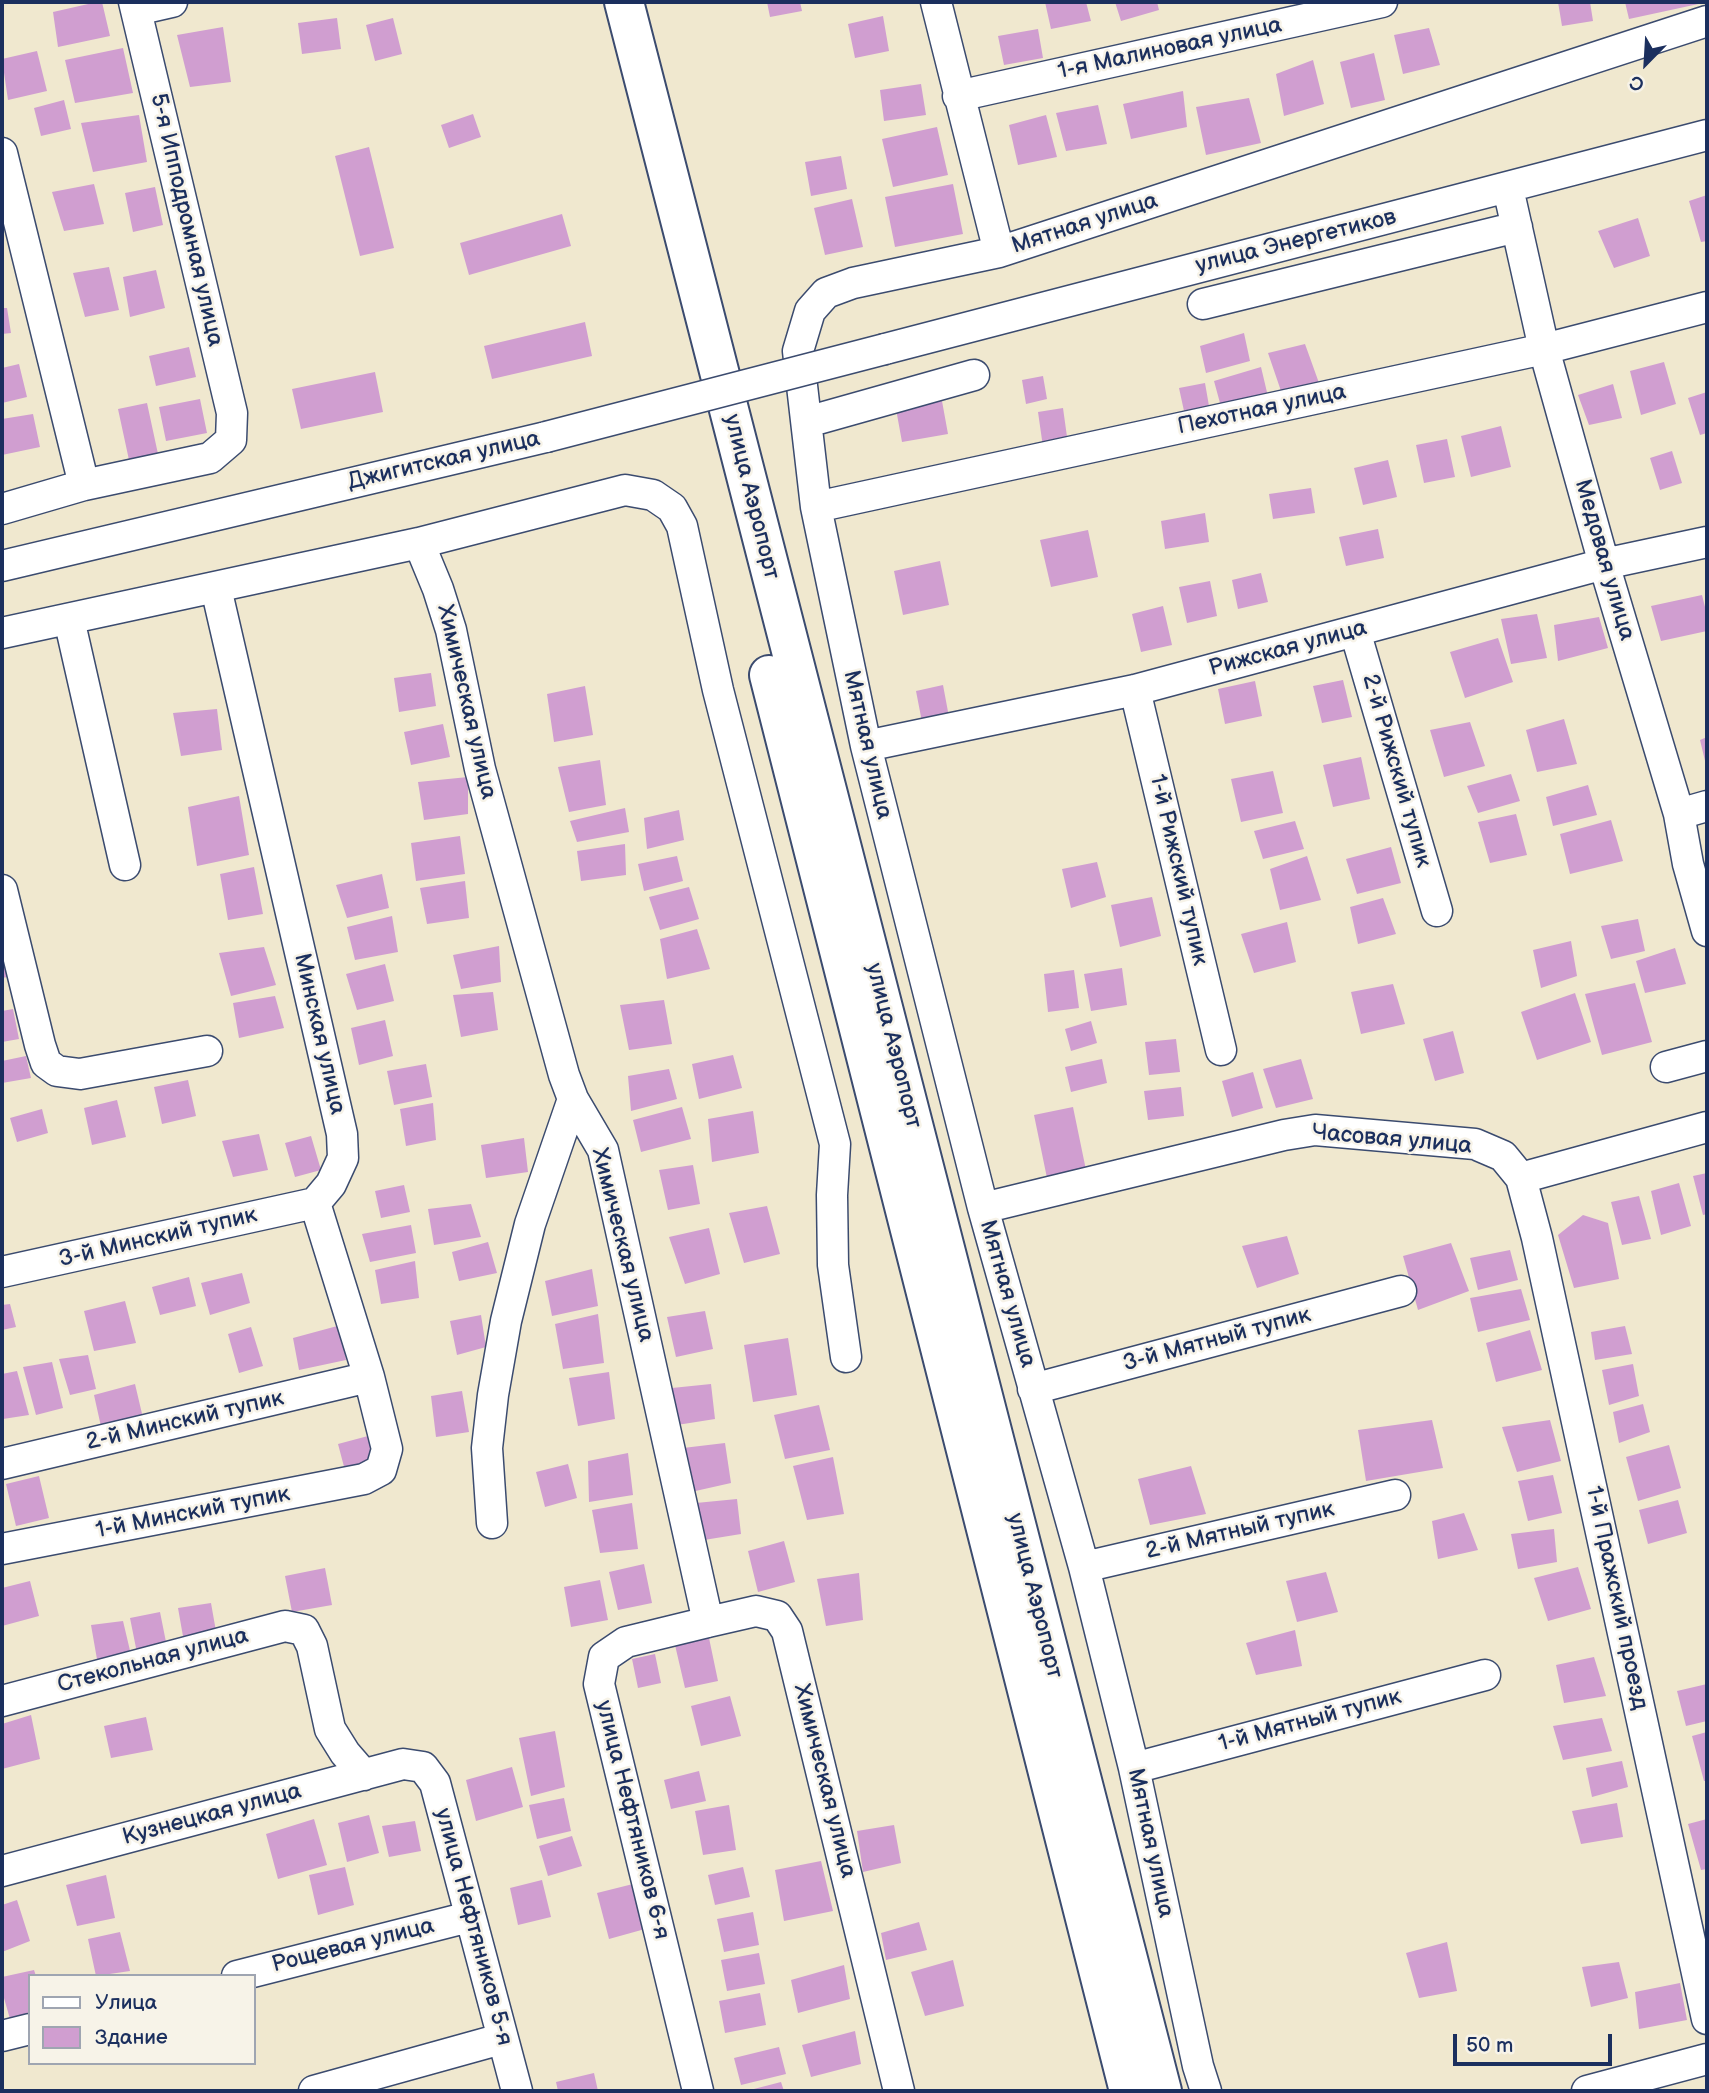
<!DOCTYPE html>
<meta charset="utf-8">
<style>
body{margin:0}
#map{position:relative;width:1709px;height:2093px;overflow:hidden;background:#f0e8cf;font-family:"Balsamiq Sans",sans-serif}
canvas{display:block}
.frame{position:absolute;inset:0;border:4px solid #1b2f5e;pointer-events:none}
.legend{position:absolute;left:28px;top:1974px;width:228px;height:91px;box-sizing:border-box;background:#f7f3e8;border:2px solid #9fa5b1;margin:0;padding:9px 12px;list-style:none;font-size:21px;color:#1b2f5e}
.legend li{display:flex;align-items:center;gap:14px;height:35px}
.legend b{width:35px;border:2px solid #9fa5b1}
.north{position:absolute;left:1611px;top:28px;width:70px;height:70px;-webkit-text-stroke:5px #f7f3e8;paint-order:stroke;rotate:204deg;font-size:19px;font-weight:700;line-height:28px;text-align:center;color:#1b2f5e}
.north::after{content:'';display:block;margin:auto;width:24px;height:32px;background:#1b2f5e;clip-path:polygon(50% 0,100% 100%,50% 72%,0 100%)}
.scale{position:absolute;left:1453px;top:2034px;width:159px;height:32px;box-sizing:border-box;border:4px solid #1b2f5e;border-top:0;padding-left:9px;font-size:21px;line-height:24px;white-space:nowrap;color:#1b2f5e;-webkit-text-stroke:5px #f7f3e8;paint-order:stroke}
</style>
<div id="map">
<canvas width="1709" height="2093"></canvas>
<div class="frame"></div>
<ul class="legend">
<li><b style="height:9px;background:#fff"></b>Улица</li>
<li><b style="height:19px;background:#d09ed0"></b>Здание</li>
</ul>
<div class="north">С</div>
<div class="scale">50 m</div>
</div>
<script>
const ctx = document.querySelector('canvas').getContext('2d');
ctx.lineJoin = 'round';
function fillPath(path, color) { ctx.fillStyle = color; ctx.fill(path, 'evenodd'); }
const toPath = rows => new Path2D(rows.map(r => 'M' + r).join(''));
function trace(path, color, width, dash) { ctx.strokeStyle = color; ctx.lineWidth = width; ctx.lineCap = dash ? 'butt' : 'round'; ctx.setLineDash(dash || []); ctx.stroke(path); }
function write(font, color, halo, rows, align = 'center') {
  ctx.font = font + ' "Balsamiq Sans",sans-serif'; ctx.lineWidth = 5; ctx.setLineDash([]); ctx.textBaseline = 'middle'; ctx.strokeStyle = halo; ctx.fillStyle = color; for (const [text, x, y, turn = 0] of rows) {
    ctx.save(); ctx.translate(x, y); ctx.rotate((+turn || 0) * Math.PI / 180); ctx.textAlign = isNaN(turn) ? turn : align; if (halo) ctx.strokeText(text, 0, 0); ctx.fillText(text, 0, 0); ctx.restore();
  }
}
fillPath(toPath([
 [97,2,102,2,110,36,58,47,53,12],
 [767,2,800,2,802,11,770,17],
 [1045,2,1086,2,1091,21,1051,29],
 [1115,2,1157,2,1159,10,1121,21],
 [1558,2,1590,2,1593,21,1562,26],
 [1625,2,1703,2,1703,3,1629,19],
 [883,16,889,51,855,58,848,24],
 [337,18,341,49,302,54,298,23],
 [393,18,402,54,375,61,366,25],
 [223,27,231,82,190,87,177,35],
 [1429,28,1440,65,1403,74,1394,35],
 [1038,29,1043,58,1004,65,998,36],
 [123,48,133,93,75,103,65,60],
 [37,51,47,91,8,100,2,59],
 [1374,53,1385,100,1351,108,1340,62],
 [1313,60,1324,104,1284,116,1276,74],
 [921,84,926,115,884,121,880,90],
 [1183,91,1187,127,1131,139,1123,104],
 [1249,98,1261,143,1206,155,1196,107],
 [64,100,71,129,41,136,34,108],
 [1098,105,1107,144,1066,151,1056,113],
 [473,114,481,137,449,148,441,125],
 [139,115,147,162,93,172,81,123],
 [1046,115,1057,157,1018,165,1009,125],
 [937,127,948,175,893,187,882,139],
 [369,147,394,248,360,256,335,156],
 [841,156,847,189,811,196,805,162],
 [94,184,104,224,64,231,52,192],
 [953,184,963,234,895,247,885,197],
 [155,187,163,225,133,232,125,193],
 [1707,195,1707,241,1701,242,1689,201],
 [852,199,863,247,825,255,814,208],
 [562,214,571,246,469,275,460,243],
 [1638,218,1650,256,1614,268,1598,231],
 [109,267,119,310,85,317,73,273],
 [156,270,165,308,130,317,123,277],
 [2,308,7,308,11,333,2,334],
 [585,322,592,356,492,379,484,346],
 [1244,333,1250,361,1206,373,1200,346],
 [1305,344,1319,383,1281,391,1268,353],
 [189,347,196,377,156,386,149,356],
 [1664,362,1676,404,1641,415,1630,371],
 [19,364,27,397,2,403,2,368],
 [1261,367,1270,405,1223,414,1214,381],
 [375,372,383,412,301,429,292,389],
 [1043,376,1047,399,1026,404,1022,380],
 [1205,383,1209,406,1184,411,1179,388],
 [1613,384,1622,418,1589,425,1578,395],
 [1707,392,1707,433,1700,435,1688,398],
 [200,399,207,433,166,441,159,407],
 [942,401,948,434,902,442,896,409],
 [147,403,158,454,129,460,118,409],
 [1063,408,1068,444,1043,447,1038,412],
 [33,414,40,447,2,455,2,419],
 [1501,426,1511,467,1471,477,1461,436],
 [1447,439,1455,477,1424,483,1416,445],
 [1672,451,1682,483,1660,490,1650,458],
 [1388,460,1397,497,1363,505,1354,468],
 [1311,488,1315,513,1273,519,1269,494],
 [1205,513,1209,542,1165,549,1161,521],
 [1378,529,1384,558,1346,566,1339,537],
 [1088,530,1098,577,1051,587,1040,540],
 [940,561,949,605,903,615,894,571],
 [1261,573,1268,602,1238,609,1232,580],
 [1210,581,1217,616,1187,623,1179,587],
 [1702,595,1707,615,1707,631,1661,641,1651,606],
 [1163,606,1172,645,1141,652,1132,614],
 [1537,614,1547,658,1511,664,1501,619],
 [1599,617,1608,648,1558,661,1554,625],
 [1498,638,1513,682,1465,698,1450,652],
 [431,673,436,706,399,712,394,678],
 [1343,680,1352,717,1322,723,1313,686],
 [1255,681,1262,716,1225,724,1218,689],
 [943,685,949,717,922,722,916,691],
 [585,686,593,735,554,742,547,694],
 [217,709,222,750,181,756,173,713],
 [1564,719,1577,764,1537,772,1526,730],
 [1470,722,1485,766,1444,777,1430,730],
 [443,724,450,757,411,765,404,732],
 [1707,737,1707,765,1706,765,1700,740],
 [1361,757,1370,799,1333,807,1323,765],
 [600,760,606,805,569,812,558,767],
 [1273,771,1283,813,1241,822,1231,779],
 [1511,774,1520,801,1478,813,1467,786],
 [468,777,468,814,424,820,418,782],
 [1588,785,1597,815,1553,826,1546,797],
 [239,796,249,855,197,866,188,807],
 [625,808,629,832,577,842,570,821],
 [679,810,684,840,647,849,644,818],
 [1516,814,1527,855,1490,863,1478,822],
 [1611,820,1623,861,1570,874,1560,834],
 [1295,821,1304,849,1263,859,1254,831],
 [460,836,465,874,416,881,411,843],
 [625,844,626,875,581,881,577,851],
 [1391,847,1401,883,1357,894,1346,859],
 [677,856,683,881,644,891,638,864],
 [1307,856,1321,900,1280,910,1270,869],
 [1097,862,1106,897,1071,908,1062,869],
 [254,867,263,914,228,920,220,874],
 [382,874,389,908,347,918,336,885],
 [465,881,469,918,427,924,420,888],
 [689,887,699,919,660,930,649,897],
 [1152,897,1161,936,1120,947,1111,905],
 [1383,898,1396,934,1358,944,1350,907],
 [392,916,398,952,355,960,347,927],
 [1638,919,1645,951,1611,959,1601,926],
 [1287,922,1296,962,1254,973,1241,934],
 [697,929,710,969,667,979,660,939],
 [1571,941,1577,976,1541,988,1533,950],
 [2,942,13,976,2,978],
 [499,946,501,982,461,989,453,955],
 [264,947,276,985,231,996,219,953],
 [1675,948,1686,984,1645,993,1636,961],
 [385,964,394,1001,357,1010,346,974],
 [1122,968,1127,1005,1091,1011,1084,974],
 [1074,970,1079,1008,1048,1012,1044,974],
 [1635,983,1652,1042,1602,1055,1585,994],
 [1393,984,1405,1024,1361,1034,1351,992],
 [493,992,498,1030,461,1037,453,995],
 [1575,993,1591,1042,1537,1060,1521,1012],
 [275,996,284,1028,239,1038,233,1003],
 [664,1000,672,1044,629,1050,620,1005],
 [13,1009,19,1039,2,1042,2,1011],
 [385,1020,393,1056,359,1065,351,1028],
 [1091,1021,1097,1043,1071,1051,1065,1029],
 [1453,1031,1464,1073,1435,1081,1423,1039],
 [1176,1039,1180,1072,1149,1075,1145,1042],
 [733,1055,742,1088,699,1099,692,1064],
 [26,1056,31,1078,2,1083,2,1061],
 [1102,1059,1107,1083,1071,1092,1065,1067],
 [1301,1059,1313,1099,1276,1108,1263,1069],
 [426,1064,432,1097,394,1105,387,1071],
 [669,1069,677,1099,631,1111,628,1076],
 [1253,1072,1263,1108,1232,1117,1222,1081],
 [188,1080,196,1116,162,1124,154,1087],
 [1181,1087,1184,1116,1148,1120,1144,1091],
 [117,1100,126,1137,92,1145,84,1108],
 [433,1103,436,1140,406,1146,400,1109],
 [682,1107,691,1139,641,1152,633,1120],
 [1073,1107,1086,1170,1047,1178,1034,1115],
 [42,1109,48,1133,17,1142,10,1118],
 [753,1111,759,1153,712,1162,708,1119],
 [259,1134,268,1170,233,1177,222,1141],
 [311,1136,321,1170,295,1177,285,1143],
 [524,1138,528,1172,486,1178,481,1145],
 [693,1165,700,1204,668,1210,659,1170],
 [1707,1173,1707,1214,1703,1215,1693,1176],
 [1679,1183,1691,1226,1661,1235,1651,1191],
 [404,1185,410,1212,381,1218,375,1191],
 [1639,1196,1651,1239,1622,1245,1611,1202],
 [471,1204,481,1237,434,1245,428,1209],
 [767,1206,780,1254,744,1263,729,1213],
 [1583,1215,1608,1223,1619,1279,1574,1288,1558,1235],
 [411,1225,416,1253,370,1262,362,1234],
 [709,1228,720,1274,685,1284,669,1237],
 [1287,1236,1299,1274,1257,1288,1242,1246],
 [488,1242,497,1273,459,1281,452,1252],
 [1451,1243,1469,1291,1418,1310,1403,1256],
 [1510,1250,1518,1280,1478,1290,1470,1258],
 [415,1261,419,1298,381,1304,375,1270],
 [592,1269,598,1306,552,1316,545,1281],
 [242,1273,250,1303,210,1315,201,1283],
 [189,1277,196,1306,160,1315,152,1287],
 [1521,1289,1530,1320,1478,1332,1470,1298],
 [125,1301,136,1343,94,1351,84,1311],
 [10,1304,16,1327,2,1330,2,1305],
 [705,1311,713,1349,676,1357,667,1317],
 [598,1314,604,1363,563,1369,555,1324],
 [481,1315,486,1347,457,1355,450,1321],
 [341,1325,346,1360,299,1370,293,1338],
 [1625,1326,1632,1354,1595,1360,1591,1332],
 [251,1327,263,1366,239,1373,228,1334],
 [1530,1330,1542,1370,1496,1382,1486,1343],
 [788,1338,797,1395,753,1402,744,1345],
 [88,1355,96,1389,70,1395,59,1359],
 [52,1362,63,1408,36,1415,23,1367],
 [1633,1364,1639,1396,1609,1405,1602,1370],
 [17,1371,29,1415,3,1419,2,1374],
 [609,1372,615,1419,578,1426,569,1378],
 [135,1384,143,1418,102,1431,94,1395],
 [711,1384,715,1419,677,1425,672,1388],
 [462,1391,469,1432,436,1437,431,1396],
 [1643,1404,1650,1432,1619,1443,1613,1412],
 [819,1405,830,1450,785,1459,774,1415],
 [1432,1420,1443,1468,1366,1481,1358,1430],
 [1550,1420,1561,1461,1517,1472,1502,1427],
 [368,1436,377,1470,347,1478,338,1444],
 [725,1443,731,1483,691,1492,683,1448],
 [1669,1445,1681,1488,1638,1501,1626,1457],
 [628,1453,633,1495,589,1502,588,1461],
 [833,1457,844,1514,807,1520,793,1466],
 [568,1464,577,1498,545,1507,536,1472],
 [1191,1466,1206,1514,1150,1525,1138,1479],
 [1553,1475,1562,1513,1528,1521,1518,1481],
 [39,1476,49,1518,16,1526,6,1484],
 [737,1499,741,1534,704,1540,696,1503],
 [1678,1500,1687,1533,1648,1544,1639,1510],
 [632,1503,638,1549,600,1553,592,1510],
 [1464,1513,1478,1550,1438,1559,1432,1521],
 [1554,1529,1557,1562,1518,1569,1511,1534],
 [784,1541,795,1582,758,1592,748,1551],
 [644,1564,652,1603,618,1610,609,1572],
 [1578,1567,1591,1609,1548,1621,1534,1578],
 [325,1568,332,1605,292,1612,285,1576],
 [1326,1572,1338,1612,1297,1622,1286,1581],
 [859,1573,863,1620,826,1626,817,1579],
 [600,1580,608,1620,571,1627,564,1587],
 [30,1581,39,1616,2,1626,2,1588],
 [211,1603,217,1637,184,1642,178,1608],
 [160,1612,167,1647,137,1653,130,1618],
 [123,1621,132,1659,98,1665,91,1625],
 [1295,1630,1302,1666,1256,1675,1246,1643],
 [709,1638,718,1681,685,1688,675,1645],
 [655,1654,661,1683,638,1688,632,1659],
 [1594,1657,1606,1696,1564,1703,1556,1665],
 [1707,1684,1707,1721,1686,1726,1677,1691],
 [730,1696,741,1736,701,1746,691,1706],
 [31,1715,40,1759,2,1769,2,1724],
 [146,1717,153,1750,111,1758,104,1726],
 [1602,1718,1612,1751,1563,1760,1553,1726],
 [555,1731,565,1787,531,1796,519,1738],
 [1707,1732,1707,1781,1704,1781,1692,1736],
 [1622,1761,1628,1787,1592,1797,1586,1768],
 [512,1767,523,1807,476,1821,466,1780],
 [699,1771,706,1801,671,1809,664,1780],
 [564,1798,571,1831,537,1839,529,1805],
 [1617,1803,1623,1837,1581,1844,1572,1811],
 [729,1805,736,1850,703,1855,695,1811],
 [369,1815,379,1853,347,1862,338,1823],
 [314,1819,327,1865,278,1879,266,1834],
 [1707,1819,1707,1869,1701,1870,1688,1824],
 [415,1821,421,1851,389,1857,382,1826],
 [894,1825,901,1863,863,1872,857,1831],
 [572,1836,582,1866,548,1876,539,1846],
 [821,1861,833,1911,784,1921,775,1870],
 [345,1867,354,1905,318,1915,309,1875],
 [743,1867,750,1897,715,1905,708,1875],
 [106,1875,115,1918,77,1926,66,1885],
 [542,1880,551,1917,518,1925,510,1888],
 [633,1884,645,1929,609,1939,597,1893],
 [17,1900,30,1941,2,1952,2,1905],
 [753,1912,759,1945,724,1952,717,1919],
 [919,1922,927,1950,886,1960,881,1933],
 [120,1932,130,1971,96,1976,88,1939],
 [1447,1942,1457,1991,1419,1998,1406,1953],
 [759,1953,765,1984,727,1991,721,1960],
 [953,1960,964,2006,925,2016,911,1972],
 [1619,1962,1628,1998,1591,2007,1582,1967],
 [844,1965,850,1999,798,2013,791,1980],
 [34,1970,36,1976,30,1976,30,2012,10,2019,2,1991,2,1977],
 [1680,1983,1687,2020,1639,2029,1635,1992],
 [760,1993,766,2025,725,2033,719,2001],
 [855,2031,861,2064,811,2077,802,2045],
 [779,2047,786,2074,741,2085,734,2058],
 [594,2073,598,2091,558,2091,556,2082],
 [781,2082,784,2091,750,2091,750,2090]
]), '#d09ed0');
const minor = toPath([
 [936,2,999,252],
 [137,10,172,2],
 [958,96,1382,2],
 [2,153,84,485],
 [1508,188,1544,349,1604,564,1679,814,1688,864,1707,931],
 [1203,304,1517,227],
 [885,349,1707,135],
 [807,422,974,375],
 [816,507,1544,349,1707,307],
 [2,509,84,485,210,458,231,440,232,413,134,2],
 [419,543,625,490,653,495,672,508,682,526,718,690,835,1144,832,1195,833,1265,846,1357],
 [2,566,546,437],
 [69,619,125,865],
 [1355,631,1437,911],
 [2,633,419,543,438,589,451,630,480,769,564,1075,573,1099,603,1150,708,1622,756,1611,777,1616,787,1631,899,2091],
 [1135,690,1221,1050],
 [866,746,1135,690,1604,564,1707,542],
 [1679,814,1707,806],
 [2,890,40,1045,46,1063,57,1071,80,1074,207,1051],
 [1666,1067,1707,1056],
 [1521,1178,1537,1238,1707,2019],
 [983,1208,1284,1135,1315,1130,1475,1144,1503,1156,1521,1178,1707,1127],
 [2,1272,315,1203],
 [1033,1389,1401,1291],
 [2,1464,369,1377],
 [492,1523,487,1448,493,1395,506,1321,530,1224,573,1099],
 [2,1549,364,1479,381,1470,387,1449,369,1377,315,1203,331,1184,343,1158,342,1134,216,588],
 [1084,1567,1395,1495],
 [2,1701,285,1626,304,1630,312,1646,330,1729,345,1753,364,1775],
 [1134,1768,1485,1675],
 [2,1871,403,1764,423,1767,435,1783,517,2091],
 [237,1976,469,1917],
 [2,2036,30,2029],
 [314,2091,501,2039],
 [698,2091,599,1684,604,1657,626,1642,708,1622],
 [1206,2091,1198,2066,1134,1768,1084,1567,983,1208,866,746,816,507,798,351,810,311,826,293,853,283,999,252,1707,21],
 [1587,2091,1707,2059]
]);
const major = toPath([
 [624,2,1162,2091],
 [769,675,1129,2091]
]);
trace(minor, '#3b4b6f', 33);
trace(major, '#3b4b6f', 42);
trace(minor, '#fff', 30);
trace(major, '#fff', 38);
const minorBridge = toPath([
 [546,437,885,349]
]);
trace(minorBridge, '#3b4b6f', 33, []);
trace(minorBridge, '#fff', 30);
write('23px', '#1b2f5e', '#f7f3e8', [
 ["1-я Малиновая улица",1170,49,-12],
 ["5-я Ипподромная улица",186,220,77],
 ["Мятная улица",1085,224,-18],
 ["улица Энергетиков",1296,242,-14],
 ["Пехотная улица",1262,410,-12],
 ["Джигитская улица",444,461,-13],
 ["улица Аэропорт",751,497,76],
 ["Медовая улица",1604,560,74],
 ["Рижская улица",1288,649,-15],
 ["Химическая улица",466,702,77],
 ["Мятная улица",867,745,77],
 ["2-й Рижский тупик",1396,771,74],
 ["1-й Рижский тупик",1178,870,77],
 ["Минская улица",319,1034,77],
 ["улица Аэропорт",893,1046,76],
 ["Часовая улица",1392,1140,5],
 ["3-й Минский тупик",158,1238,-13],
 ["Химическая улица",622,1245,76],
 ["Мятная улица",1007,1294,74],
 ["3-й Мятный тупик",1217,1340,-15],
 ["2-й Минский тупик",185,1421,-13],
 ["1-й Минский тупик",193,1513,-11],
 ["2-й Мятный тупик",1240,1531,-13],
 ["улица Аэропорт",1034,1596,76],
 ["1-й Пражский проезд",1616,1598,78],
 ["Стекольная улица",153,1661,-15],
 ["1-й Мятный тупик",1310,1721,-15],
 ["Химическая улица",824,1781,76],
 ["Кузнецкая улица",212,1815,-15],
 ["улица Нефтяников 6-я",632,1820,76],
 ["Мятная улица",1150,1843,78],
 ["улица Нефтяников 5-я",473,1927,75],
 ["Рощевая улица",353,1946,-14]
]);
</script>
